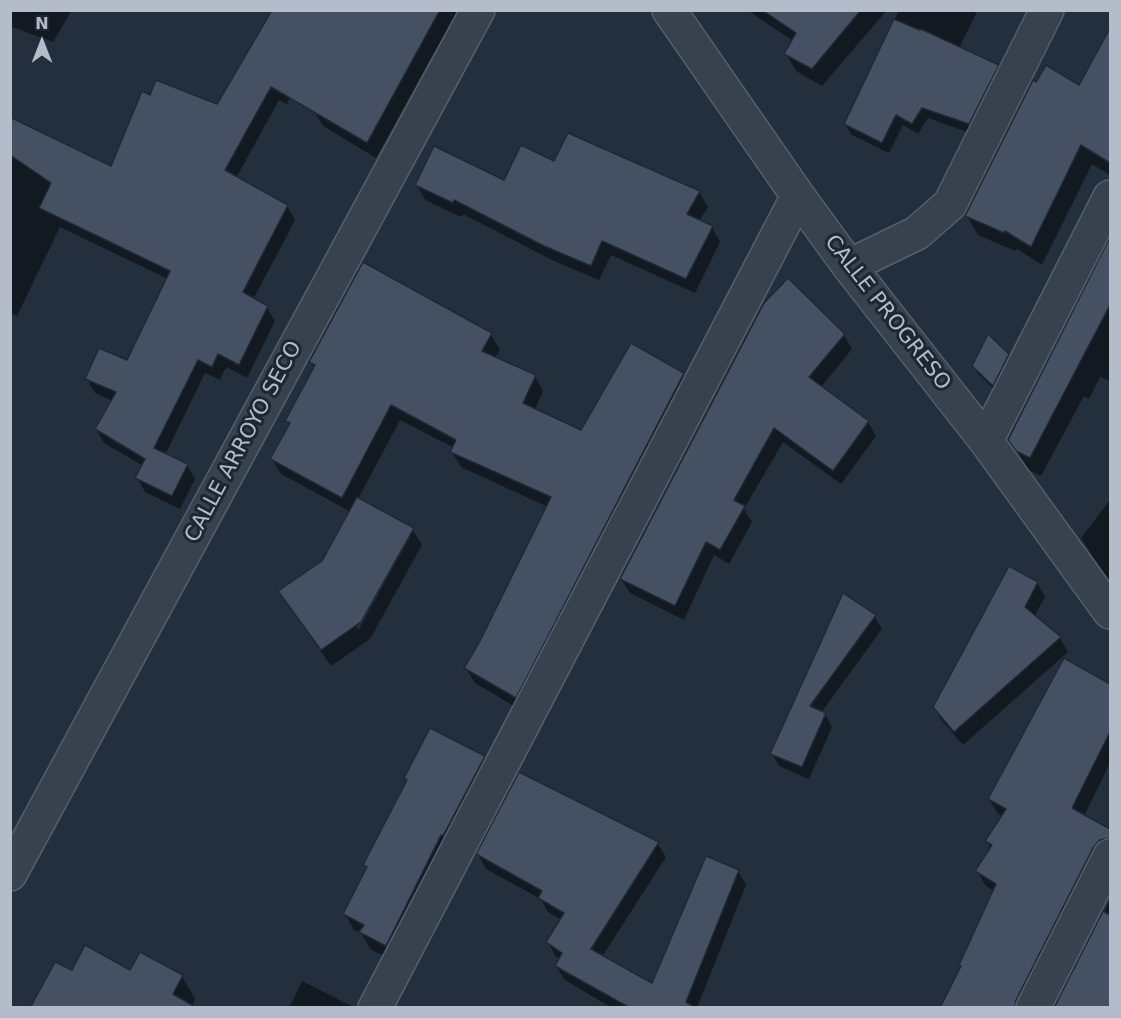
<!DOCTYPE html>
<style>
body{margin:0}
#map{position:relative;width:1121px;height:1018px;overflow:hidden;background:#242f3e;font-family:"DejaVu Sans",sans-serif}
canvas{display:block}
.frame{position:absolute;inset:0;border:12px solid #b4bcc9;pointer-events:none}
.north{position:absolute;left:12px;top:12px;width:60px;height:60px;-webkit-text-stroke:4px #1d2633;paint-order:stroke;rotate:0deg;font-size:16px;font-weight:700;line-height:24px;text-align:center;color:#b4bcc9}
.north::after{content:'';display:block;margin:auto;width:21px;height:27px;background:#b4bcc9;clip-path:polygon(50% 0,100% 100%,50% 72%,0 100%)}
</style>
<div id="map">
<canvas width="1121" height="1018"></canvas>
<div class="frame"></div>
<div class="north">N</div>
</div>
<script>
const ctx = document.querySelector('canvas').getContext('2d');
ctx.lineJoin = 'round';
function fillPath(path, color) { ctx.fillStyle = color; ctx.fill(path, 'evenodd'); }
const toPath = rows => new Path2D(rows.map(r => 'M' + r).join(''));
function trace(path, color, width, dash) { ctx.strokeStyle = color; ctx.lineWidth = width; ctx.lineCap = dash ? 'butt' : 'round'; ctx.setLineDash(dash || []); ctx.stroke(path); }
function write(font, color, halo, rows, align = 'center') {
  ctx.font = font + ' "DejaVu Sans",sans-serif'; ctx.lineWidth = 6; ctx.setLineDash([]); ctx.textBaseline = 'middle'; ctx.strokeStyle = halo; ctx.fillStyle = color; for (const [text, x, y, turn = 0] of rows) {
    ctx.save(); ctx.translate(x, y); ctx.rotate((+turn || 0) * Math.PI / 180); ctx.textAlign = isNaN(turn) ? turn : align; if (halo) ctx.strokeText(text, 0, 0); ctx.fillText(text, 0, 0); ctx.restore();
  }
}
fillPath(toPath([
 [10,10,72,10,53,42,10,26],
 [331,10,287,104,279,100,236,178,287,206,295,220,253,300,267,308,275,321,247,378,226,367,220,380,205,373,165,455,187,465,195,479,180,509,145,492,137,478,143,466,104,443,96,429,113,401,95,393,87,379,127,362,168,279,60,227,17,316,10,313,10,124,112,168,151,97,217,106],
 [376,10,462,10,443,55,435,51,376,158,323,126,314,111],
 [747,10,887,10,822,86,796,71,786,54,793,41],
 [899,10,978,10,959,48,998,66,1004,77,975,135,928,118,918,134,903,125,889,153,852,135,845,124],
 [1095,59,1110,67,1110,175,1092,164,1042,265,1017,249,1015,251,978,235,967,216,1080,87],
 [555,163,699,192,708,207,699,221,712,227,720,242,695,293,611,255,599,280,554,261,463,214,461,217,425,200,417,185,504,182],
 [1110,241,1110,381,1100,377,1089,399,1084,396,1041,476,1029,470,1010,440],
 [491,335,500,350,495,358,535,376,543,391,535,410,582,432,632,345,683,375,692,390,524,712,475,683,466,668,482,642,548,507,461,467,452,452,454,448,400,420,358,499,412,529,422,545,370,639,331,666,280,592,323,562,351,512,281,474,272,459,290,426,287,421,315,369,311,362],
 [407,535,411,535,359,629,356,628],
 [844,335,852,349,821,387,868,422,876,436,841,484,783,442,744,509,752,522,729,564,714,555,684,620,630,593,621,579],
 [1008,355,1013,363,998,393,978,374,973,366],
 [1110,500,1110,582,1081,538],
 [1037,583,1045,597,1034,617,1060,638,1068,652,963,745,942,721,934,707],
 [874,616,882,629,821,713,825,714,832,727,809,779,779,766,772,754],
 [1064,660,1110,685,1110,763,1084,816,1110,830,1110,854,1028,1008,942,1008,962,967,994,891,986,886,977,871,991,849,987,841,1003,816,998,814,989,799],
 [484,757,494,773,396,962,370,949,362,934,354,930,345,914,367,869,365,865,408,782,406,778],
 [657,843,666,857,602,957,653,985,738,871,746,885,697,1008,612,1008,565,980,556,966,560,959,556,957,548,942,562,920,548,912,541,899,486,869,478,854],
 [1110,900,1110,1008,1056,1008],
 [130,972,182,976,195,999,191,1008],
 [302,981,355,1008,289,1008]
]), '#0007');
const building = toPath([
 [272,10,440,10,367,143,271,87,225,170,288,205,243,292,268,306,239,365,218,354,212,367,198,360,154,448,188,464,172,496,135,478,145,459,95,429,116,392,85,379,99,348,127,360,170,271,39,208,51,183,10,155,10,117,111,166,142,91,150,95,156,80,217,104,272,10],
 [762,10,861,10,812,69,784,54,796,33,762,10],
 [894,19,920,30,921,29,999,65,969,124,922,108,912,124,896,115,882,143,844,124,894,19],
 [1110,28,1110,163,1081,145,1031,247,1005,231,1004,233,965,216,1033,80,1036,82,1046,65,1079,85,1110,28],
 [568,133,700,191,687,214,713,226,686,279,602,241,591,266,544,246,454,200,453,203,415,185,434,146,504,180,521,145,554,161,568,133],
 [1110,237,1110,305,1030,458,1016,451,1008,440,1110,237],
 [363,262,492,333,482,351,536,375,523,403,581,430,631,343,684,373,516,698,464,668,480,641,551,497,450,452,456,440,391,405,342,498,270,459,290,423,285,421,315,365,309,362,363,262],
 [788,278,845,334,809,377,869,421,833,471,774,428,734,500,745,506,720,550,706,542,675,606,620,579,764,303,788,278],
 [988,334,1009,354,993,386,972,366,988,334],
 [357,497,414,528,361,622,321,650,278,591,322,561,357,497],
 [1009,566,1038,582,1025,607,1061,637,954,732,933,707,1009,566],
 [843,593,876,615,810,706,826,713,802,767,770,754,843,593],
 [1064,658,1110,684,1110,732,1072,808,1110,829,1110,838,1100,840,1093,848,1016,1000,1015,1008,940,1008,961,966,959,965,996,884,975,871,992,845,985,841,1006,809,988,799,1064,658],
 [430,728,485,756,443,836,441,835,386,946,359,932,364,925,343,914,367,867,363,865,407,780,404,778,430,728],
 [519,772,659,842,591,949,652,983,706,856,739,870,686,1002,696,1008,630,1008,555,966,562,953,546,942,564,913,538,898,542,891,476,854,519,772],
 [1103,911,1110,915,1110,1008,1054,1008,1103,911],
 [85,945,130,970,140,952,183,975,173,994,197,1008,30,1008,55,962,72,970,85,945]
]);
fillPath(building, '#455162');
trace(building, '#1f2835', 1.5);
const street = toPath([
 [669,10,798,196,849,266,986,441,1110,612],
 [849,266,917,233,950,204,1047,10],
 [986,441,1110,197],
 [10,874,478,10],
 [375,1008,798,196],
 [1033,1008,1110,856]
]);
trace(street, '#565f6c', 36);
trace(street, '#38414e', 33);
write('21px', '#b4bcc9', '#1d2633', [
 ["CALLE PROGRESO",887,313,52],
 ["CALLE ARROYO SECO",244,442,-62]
]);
</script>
